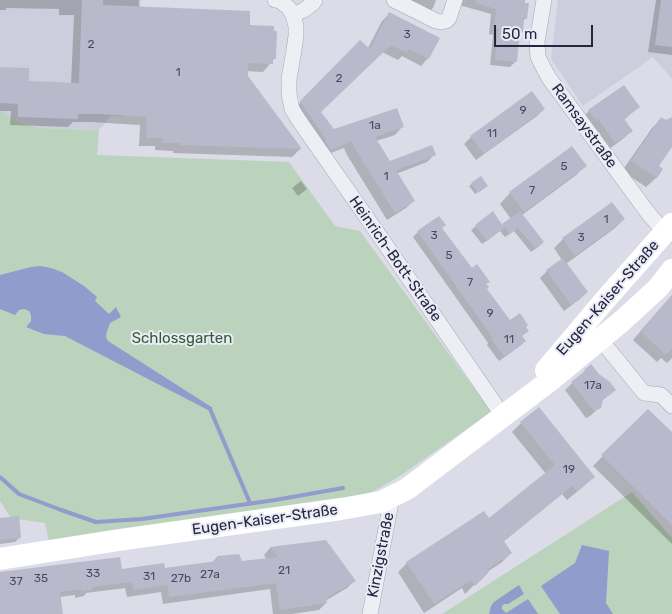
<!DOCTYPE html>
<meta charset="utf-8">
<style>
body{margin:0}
#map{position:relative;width:672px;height:614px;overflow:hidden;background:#dbdce7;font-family:Rubik,sans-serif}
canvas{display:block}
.scale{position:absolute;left:494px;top:25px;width:99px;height:22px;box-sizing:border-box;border:2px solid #24253f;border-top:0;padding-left:6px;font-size:15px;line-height:18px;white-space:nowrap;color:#24253f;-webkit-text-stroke:4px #eaebf5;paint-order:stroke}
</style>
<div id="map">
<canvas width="672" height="614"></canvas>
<div class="scale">50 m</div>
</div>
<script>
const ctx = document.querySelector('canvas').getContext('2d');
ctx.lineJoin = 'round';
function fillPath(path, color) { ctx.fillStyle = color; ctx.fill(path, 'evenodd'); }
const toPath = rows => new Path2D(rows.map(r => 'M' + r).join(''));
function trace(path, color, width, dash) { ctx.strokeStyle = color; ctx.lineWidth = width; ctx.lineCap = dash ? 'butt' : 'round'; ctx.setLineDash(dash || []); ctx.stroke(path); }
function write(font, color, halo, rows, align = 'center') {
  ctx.font = font + ' Rubik,sans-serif'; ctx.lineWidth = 4; ctx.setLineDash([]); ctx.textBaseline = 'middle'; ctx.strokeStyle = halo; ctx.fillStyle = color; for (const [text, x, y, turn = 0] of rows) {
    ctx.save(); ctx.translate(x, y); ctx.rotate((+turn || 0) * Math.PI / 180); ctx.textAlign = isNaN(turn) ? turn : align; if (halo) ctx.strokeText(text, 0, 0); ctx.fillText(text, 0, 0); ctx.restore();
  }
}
fillPath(toPath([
 [0,0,141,0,140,7,110,6,123,88,123,116,111,116,102,127,99,129,94,130,40,128,21,123,12,119,2,112,0,110],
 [558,0,672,0,672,79,653,57,583,106,551,59]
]), '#cdcedd');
fillPath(toPath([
 [0,110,12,119,21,123,40,128,94,130,99,129,97,155,289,162,335,226,360,231,491,412,400,476,372,492,341,500,49,541,45,523,11,518,0,501],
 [632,492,672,538,672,614,442,614]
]), '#bbd2bc');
fillPath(toPath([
 [40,266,51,268,62,272,84,286,97,297,95,301,109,314,116,307,121,317,110,323,107,331,106,337,108,341,213,408,208,410,65,336,44,334,26,327,31,321,31,315,29,311,24,309,19,310,15,315,0,309,0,275,31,267],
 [582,545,609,551,606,603,613,614,560,614,541,586,575,563],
 [519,585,524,594,508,604,504,604,502,606,502,609,506,613,528,599,538,614,489,614,491,606,494,602]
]), '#919bcc');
fillPath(toPath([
 [0,0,139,0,139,8,248,26,274,59,263,72,246,71,246,77,300,149,292,157,173,153,173,151,155,150,155,146,139,146,140,125,91,122,73,122,68,127,10,125,11,111,0,111,0,69,28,82,71,84,74,15,59,15,59,9,7,8,5,10,0,10],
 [397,0,436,0,433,8,426,15],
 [459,0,524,0,526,18,523,21,522,32,519,35,515,62,510,67,490,65,493,35,489,34,491,14,459,5],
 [656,0,672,0,672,55,648,52],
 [389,14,428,58,421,66,402,56,398,60,382,52,320,112,333,130,402,127,395,135,376,141,389,162,434,155,427,162,396,174,413,201,406,208,387,220,347,155,344,148,323,156,293,110,360,41,368,48,382,21],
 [638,107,624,120,631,131,624,138,608,150,582,118,589,111],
 [544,109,537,116,476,160,464,144,471,137],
 [661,119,666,122,672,120,672,145,657,167,661,169,656,178,646,187,622,171,652,128],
 [585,166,575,176,522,215,539,246,531,252,514,231,505,237,500,231,482,244,471,230,493,213,502,226,511,219,500,204,510,193],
 [481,177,484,187,475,194,469,186],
 [301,181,307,189,298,196,292,188],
 [439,217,441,228,471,270,485,285,485,289,525,341,520,346,499,361,487,345,488,343,413,237,418,232],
 [624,219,615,228,566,264,587,292,580,299,564,311,540,278,547,271,562,260,554,248,563,239],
 [672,295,672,358,667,363,661,358,657,362,633,340],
 [591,365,599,375,614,390,601,401,598,409,590,416,586,418,565,390],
 [648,410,672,434,672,544,593,466],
 [521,423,593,477,584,486,567,500,562,494,503,542,511,553,501,563,487,572,465,594,462,588,424,613,398,572,407,563,489,520,546,474,512,432],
 [0,519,20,537,15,542,0,544],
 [325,541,354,581,347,588,325,601,326,603,319,610,292,614,273,614,270,589,163,604,161,592,127,597,125,588,86,593,84,596,75,598,75,595,59,597,62,614,0,614,0,574,164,570,212,563,217,557,241,563,267,560,264,555,270,548]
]), '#0003');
trace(toPath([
 [210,409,250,503],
 [0,477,19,494,61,510,96,522,142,519,275,500,343,488]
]), '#919bcc', 4);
fillPath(toPath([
 [82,0,103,0,103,5,250,11,250,25,274,26,274,31,277,31,276,59,273,59,273,64,248,63,248,76,302,149,180,145,181,143,162,143,163,138,146,138,147,117,100,114,78,114,78,119,18,117,18,104,0,103,0,67,29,68,29,81,79,83],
 [476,0,525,0,525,3,529,3,527,19,524,18,523,32,520,32,517,62,495,60,498,29,494,29,496,9,476,3],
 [661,0,672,0,672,47,655,45],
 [389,12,440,38,429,59,409,49,407,53,391,45,321,112,334,129,397,108,404,127,375,137,390,161,432,145,436,155,396,170,415,201,395,213,354,147,352,141,331,150,327,144,325,138,300,101,360,40,370,49],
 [624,85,640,107,624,119,633,131,615,143,598,119,596,120,588,110],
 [532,91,545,109,484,154,470,136],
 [661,117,666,120,672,117,672,147,659,166,663,169,657,178,631,161],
 [572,146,587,166,524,212,509,192],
 [481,176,488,186,478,193,471,183],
 [612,202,625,219,575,256,562,238],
 [493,211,504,228,487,241,475,225],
 [520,211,544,242,536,249,518,228,510,234,502,224],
 [439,216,446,225,442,228,472,268,477,264,490,282,486,284,489,287,487,289,510,320,520,313,528,325,526,327,529,331,522,336,526,341,505,357,491,339,493,338,417,231],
 [563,258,588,292,571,305,546,270],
 [672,295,672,348,666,355,640,331],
 [591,364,599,374,610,382,616,390,603,400,601,408,594,411,571,382,585,371,584,370],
 [539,407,595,477,577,491,572,486,504,541,512,553,487,570,489,572,475,586,471,580,434,604,406,562,484,511,489,518,555,465,520,422],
 [648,409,672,432,672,525,601,455],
 [19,516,21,538,0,540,0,518],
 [326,540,356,581,326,598,327,603,280,610,276,583,169,597,168,585,134,590,132,582,92,587,92,590,82,591,82,589,60,592,63,614,0,614,0,572,120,557,122,569,164,563,165,568,217,561,217,556,239,554,242,561,278,557,270,547]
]), '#b8b9cb');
const minor = toPath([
 [275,0,280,1,288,7,293,15,296,26,296,36,294,50,289,79,289,94,292,109,298,119,381,238,503,416],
 [394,0,436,21,441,22,446,21,449,18,455,0],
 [544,0,537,42,538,57,543,67,549,78,648,213,660,227,672,235],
 [293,15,304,10,313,3,315,0],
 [600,339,644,393,661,395,672,406],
 [370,614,392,497]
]);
trace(minor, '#a4a5b5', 16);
trace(minor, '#eeeef5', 15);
trace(toPath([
 [546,370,605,300,672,224],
 [0,559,119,540,341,509,381,502,407,489,552,379,622,321,658,288,672,270]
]), '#fff', 22);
write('12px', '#494a62', null, [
 ["3",407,35],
 ["2",91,45],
 ["1",178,73],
 ["2",339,79],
 ["9",523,111],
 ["1a",375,126],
 ["11",492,134],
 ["5",564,167],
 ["1",386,177],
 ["7",532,191],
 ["1",606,220],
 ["3",434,236],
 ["3",581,238],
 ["5",449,256],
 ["7",470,283],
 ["9",490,314],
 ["11",509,340],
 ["17a",593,386],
 ["19",569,470],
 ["21",284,571],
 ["33",93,574],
 ["27a",210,575],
 ["31",149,577],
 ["35",41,579],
 ["27b",181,579],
 ["37",16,582]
]);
write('15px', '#24253f', '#eaebf5', [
 ["Ramsaystraße",584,126,54],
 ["Heinrich-Bott-Straße",395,259,55],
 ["Eugen-Kaiser-Straße",608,298,-49],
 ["Eugen-Kaiser-Straße",265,520,-8],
 ["Kinzigstraße",381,555,-79]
]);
write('15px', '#2f5c35', '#eaebf5', [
 ["Schlossgarten",182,339]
]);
</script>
